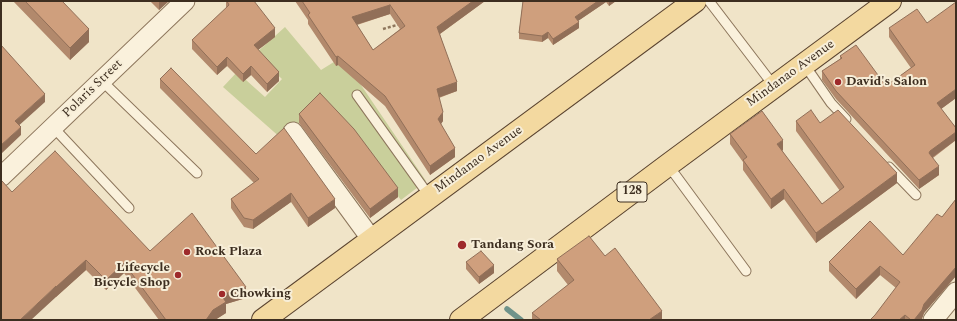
<!DOCTYPE html>
<style>
body{margin:0}
#map{position:relative;width:957px;height:321px;overflow:hidden;background:#f0e4c8;font-family:Spectral,serif}
canvas{display:block}
.frame{position:absolute;inset:0;border:2px solid #3d2e20;pointer-events:none}
</style>
<div id="map">
<canvas width="957" height="321"></canvas>
<div class="frame"></div>
</div>
<script>
const ctx = document.querySelector('canvas').getContext('2d');
ctx.lineJoin = 'round';
function fillPath(path, color) { ctx.fillStyle = color; ctx.fill(path, 'evenodd'); }
const toPath = rows => new Path2D(rows.map(r => 'M' + r).join(''));
function trace(path, color, width, dash) { ctx.strokeStyle = color; ctx.lineWidth = width; ctx.lineCap = dash ? 'butt' : 'round'; ctx.setLineDash(dash || []); ctx.stroke(path); }
function write(font, color, halo, rows, align = 'center') {
  ctx.font = font + ' Spectral,serif'; ctx.lineWidth = 4; ctx.setLineDash([]); ctx.textBaseline = 'middle'; ctx.strokeStyle = halo; ctx.fillStyle = color; for (const [text, x, y, turn = 0] of rows) {
    ctx.save(); ctx.translate(x, y); ctx.rotate((+turn || 0) * Math.PI / 180); ctx.textAlign = isNaN(turn) ? turn : align; if (halo) ctx.strokeText(text, 0, 0); ctx.fillText(text, 0, 0); ctx.restore();
  }
}
fillPath(toPath([
 [285,27,321,70,342,57,426,181,401,200,354,138,320,103,282,139,223,87,237,72,265,97,282,79,255,54]
]), '#c9cf9b');
trace(toPath([
 [507,309,521,320]
]), '#6f938a', 5.5);
const lane = toPath([
 [709,1,774,86],
 [804,64,831,103,846,119],
 [102,81,197,173],
 [357,95,430,197],
 [53,127,129,208],
 [668,165,746,271],
 [889,167,916,195]
]);
const street = toPath([
 [293,132,372,240],
 [1,177,185,1],
 [933,320,956,292]
]);
const primary = toPath([
 [263,320,695,1],
 [461,320,668,165,890,1]
]);
trace(lane, '#8d765c', 11);
trace(street, '#8d765c', 21);
trace(primary, '#5b4430', 24);
trace(toPath([
 [383,29,400,24]
]), '#8d765c', 2.5, [3, 2]);
trace(lane, '#faf1dc', 9);
trace(street, '#faf1dc', 19);
trace(primary, '#f3d9a0', 22);
fillPath(toPath([
 [13,1,62,1,89,42,70,60],
 [150,1,169,1,159,10],
 [226,1,254,1,275,37,258,50,279,81,267,92,251,75,243,82,227,66,217,75,192,49,192,40,226,8],
 [295,1,485,1,440,34,457,91,439,98,443,121,441,124,455,157,430,175,385,106,338,65,336,66,308,24,308,20],
 [390,14,400,29,373,50,357,25],
 [523,1,616,1,609,6,606,2,578,21,579,28,553,45,548,38,542,42,519,39,519,33],
 [889,28,956,98,941,109,956,128,956,147,956,140,933,158,939,175,919,189,836,99,822,80,822,71,840,59,840,56,886,86,911,68,889,37],
 [160,79,256,154,335,208,308,227,291,202,253,229,244,227,231,208,231,199,254,183,160,88],
 [299,114,398,197,370,218,299,123],
 [796,121,820,123,897,183,816,243,784,199,771,209,743,170,743,162,730,144,730,134,783,150,782,151,822,204,840,191,796,131],
 [12,192,150,251,246,298,226,304,226,313,215,320,159,320,124,273,106,290,86,270,56,297],
 [956,199,956,276,924,313,921,320,870,320,875,315,896,288,880,275,856,299,829,271,829,262,903,255,942,217],
 [605,256,662,320,532,320,532,313,568,285,557,271,557,259],
 [466,262,494,273,479,284,466,269]
]), '#b2896c');
fillPath(toPath([
 [159,1,169,1,159,10],
 [473,1,485,1,437,36,437,27],
 [598,1,606,1,606,2,575,23,575,17],
 [609,1,616,1,609,6],
 [390,5,390,14,352,26,352,17],
 [579,22,579,28,553,45,553,39],
 [275,28,275,37,254,53,254,45],
 [89,29,89,42,70,60,70,48],
 [548,32,548,38,542,42,542,36],
 [338,56,338,65,336,66,336,57],
 [227,57,227,66,217,75,217,67],
 [251,66,251,75,243,82,243,74],
 [279,72,279,81,267,92,267,84],
 [457,82,457,91,437,98,437,89],
 [956,89,956,98,937,112,937,103],
 [45,94,45,102,15,129,15,121],
 [443,112,443,121,438,128,438,119],
 [21,127,21,135,1,154,1,145],
 [956,132,956,140,930,159,929,153,930,151],
 [783,140,783,150,777,154,777,144],
 [455,148,455,157,430,175,430,166],
 [939,166,939,175,919,189,919,180],
 [897,173,897,183,816,243,816,233],
 [398,188,398,197,370,218,370,209],
 [784,189,784,199,771,209,771,199],
 [291,193,291,202,253,229,253,220],
 [335,199,335,208,308,227,308,218],
 [86,260,86,270,56,297,56,287],
 [124,263,124,273,106,290,106,280],
 [494,265,494,273,479,284,479,277],
 [880,266,880,275,856,299,856,289],
 [956,267,956,276,924,313,922,319,921,320,914,320,924,304],
 [56,286,56,297,31,320,20,320],
 [246,287,246,298,226,304,226,313,215,320,206,320,221,295],
 [662,311,662,320,649,320],
 [905,315,905,320,899,320]
]), '#916f58');
const building = toPath([
 [25,1,62,1,89,29,70,48,25,1],
 [227,1,254,1,275,28,254,45,279,72,267,84,251,66,243,74,227,57,217,67,192,40,229,5,227,1],
 [302,1,473,1,437,27,457,82,437,89,443,112,438,119,455,148,430,166,385,96,338,56,336,57,308,15,310,13,302,1],
 [390,5,405,26,373,50,352,17,390,5],
 [523,1,598,1,575,17,579,22,553,39,548,32,542,36,519,33,523,1],
 [956,2,956,89,937,103,956,128,956,132,930,151,929,153,939,166,919,180,836,91,822,71,842,58,840,56,856,45,886,86,915,65,889,28,917,9,927,23,956,2],
 [1,45,45,94,15,121,21,127,1,145,1,45],
 [171,68,256,154,284,128,335,199,308,218,291,193,253,220,244,218,231,199,259,179,160,79,171,68],
 [320,93,354,129,398,188,370,209,299,114,320,93],
 [811,110,820,123,838,110,897,173,816,233,784,189,771,199,743,160,747,157,730,134,762,111,783,140,777,144,822,204,844,187,796,121,811,110],
 [55,151,150,251,192,213,246,287,221,295,226,302,213,310,206,320,166,320,124,263,106,280,86,260,56,287,56,286,20,320,1,320,1,182,2,181,12,192,55,151],
 [956,199,956,267,924,304,922,310,914,320,911,320,905,315,899,320,870,320,875,315,900,282,880,266,856,289,829,262,870,221,903,255,937,214,942,217,956,199],
 [589,236,605,256,615,248,662,311,649,320,541,320,532,313,574,280,557,259,589,236],
 [481,251,494,265,479,277,466,262,481,251]
]);
fillPath(building, '#cf9f7d');
trace(building, '#916f58', 1);
for (const [x, y, r, color] of [
 [838,82,4,"#9e2a2b"],
 [462,245,5,"#9e2a2b"],
 [187,252,4,"#9e2a2b"],
 [178,275,4,"#9e2a2b"],
 [222,294,4,"#9e2a2b"]
]) { const dot = new Path2D(); dot.arc(x, y, r, 0, 2 * Math.PI); ctx.fillStyle = color; ctx.fill(dot); trace(dot, '#f7eed8', 1.5); }
for (const [x, y, w] of [
 [632,192,30]
]) { const box = new Path2D(); box.roundRect(x - w / 2, y - 10, w, 20, 3); ctx.fillStyle = '#f7eed8'; ctx.fill(box); trace(box, '#3d2e20', 1); }
write('bold 12px', '#3d2e20', null, [
 ["128",632,192]
]);
write('13px', '#3d2e20', '#f7eed8', [
 ["Mindanao Avenue",791,74,-36],
 ["Polaris Street",93,89,-44],
 ["Mindanao Avenue",479,160,-36]
]);
write('bold 13px', '#3d2e20', '#f7eed8', [
 ["David's Salon",846,82],
 ["Tandang Sora",471,245],
 ["Rock Plaza",195,252],
 ["Lifecycle",170,268,"right"],
 ["Bicycle Shop",170,283,"right"],
 ["Chowking",230,294]
], 'left');
</script>
